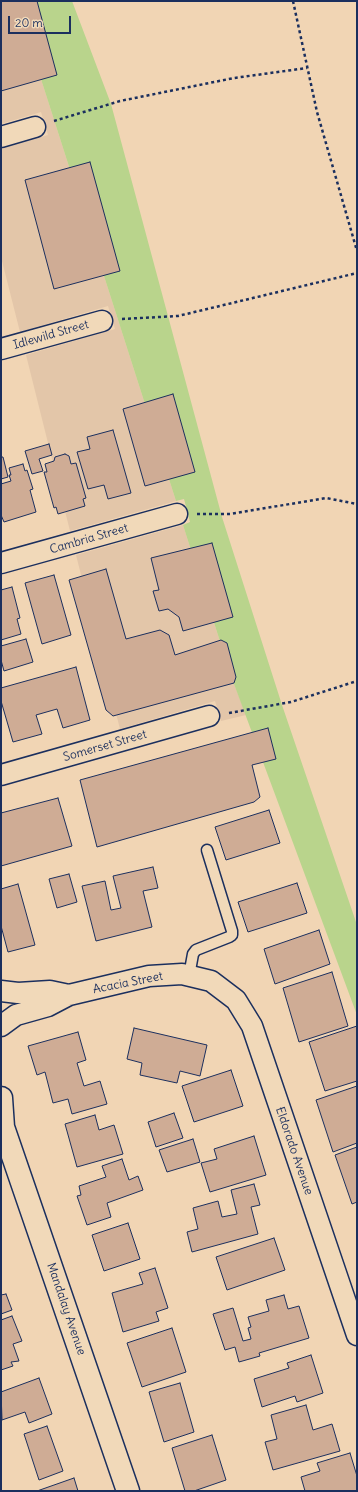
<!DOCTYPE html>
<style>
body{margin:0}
#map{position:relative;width:358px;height:1492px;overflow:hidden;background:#f1d5b4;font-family:Delius,sans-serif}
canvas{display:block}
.frame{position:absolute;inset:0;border:2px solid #1b2f5e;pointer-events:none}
.scale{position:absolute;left:8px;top:16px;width:63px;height:18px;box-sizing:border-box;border:2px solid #1b2f5e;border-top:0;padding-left:5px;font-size:12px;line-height:14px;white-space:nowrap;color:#1b2f5e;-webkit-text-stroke:3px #f1d9b9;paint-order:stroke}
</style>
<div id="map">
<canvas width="358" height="1492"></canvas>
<div class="frame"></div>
<div class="scale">20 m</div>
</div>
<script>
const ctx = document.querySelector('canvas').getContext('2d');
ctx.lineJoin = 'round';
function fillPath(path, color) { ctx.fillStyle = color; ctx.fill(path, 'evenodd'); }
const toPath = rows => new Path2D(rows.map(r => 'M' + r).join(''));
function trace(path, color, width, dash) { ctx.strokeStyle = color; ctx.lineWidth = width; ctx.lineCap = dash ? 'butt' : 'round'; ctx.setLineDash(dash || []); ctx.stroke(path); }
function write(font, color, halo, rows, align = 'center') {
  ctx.font = font + ' Delius,sans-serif'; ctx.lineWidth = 3.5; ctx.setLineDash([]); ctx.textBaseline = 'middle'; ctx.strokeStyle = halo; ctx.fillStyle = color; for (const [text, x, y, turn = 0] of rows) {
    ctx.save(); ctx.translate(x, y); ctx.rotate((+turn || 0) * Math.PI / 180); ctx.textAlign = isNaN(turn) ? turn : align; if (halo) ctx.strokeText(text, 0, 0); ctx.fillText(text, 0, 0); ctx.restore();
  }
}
fillPath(toPath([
 [1,1,16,1,176,501,70,531,26,355,115,329,108,306,20,332,1,257,1,149,48,135,41,112,1,124],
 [183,525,231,676,246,715,221,721,215,701,120,729,76,555]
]), '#e3c6a9');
fillPath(toPath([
 [16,1,72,1,111,104,222,517,282,705,357,925,357,1015,231,676,183,525,190,522,184,499,176,501]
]), '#b9d48c');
const building = toPath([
 [1,1,37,1,57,75,1,91,1,1],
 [90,162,120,271,54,289,25,180,90,162],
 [173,394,195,472,145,486,123,409,173,394],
 [113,430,131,493,108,499,104,485,88,489,77,452,90,449,87,437,113,430],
 [49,444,52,455,39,459,43,471,32,474,25,451,49,444],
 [65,454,69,456,71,464,76,463,86,498,83,499,85,506,58,514,56,507,54,508,44,472,47,472,45,464,54,461,55,457,65,454],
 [1,457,3,457,8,477,1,479,1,457],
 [23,464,25,471,27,470,33,489,30,490,36,512,4,522,1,515,1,484,11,481,9,475,11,475,9,468,23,464],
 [212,543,233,617,183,631,179,617,168,609,159,611,153,591,159,590,151,558,212,543],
 [106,569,126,639,160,630,169,635,175,655,221,640,227,643,236,677,234,683,113,716,106,710,69,580,106,569],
 [54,575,71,635,42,644,25,583,54,575],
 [12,587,20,618,17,619,21,634,1,640,1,590,12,587],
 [26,639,33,662,4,671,1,660,1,646,26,639],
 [76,667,90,720,63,728,57,709,36,715,42,734,13,742,1,701,1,688,76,667],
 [268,728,276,759,252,765,260,797,254,802,97,847,80,780,268,728],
 [58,798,72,846,1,866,1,813,58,798],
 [269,810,280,843,226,860,215,827,269,810],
 [153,867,158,888,143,891,152,927,96,941,82,886,105,881,111,910,121,908,113,876,153,867],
 [69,874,77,902,57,908,49,879,69,874],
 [297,883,307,913,248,932,238,902,297,883],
 [18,884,35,945,8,952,1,926,1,889,18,884],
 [319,930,330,964,275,984,264,949,319,930],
 [332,972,348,1026,299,1042,283,988,332,972],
 [357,1026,357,1081,325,1091,309,1042,357,1026],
 [134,1028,207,1045,200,1076,180,1071,177,1083,140,1075,142,1063,127,1059,134,1028],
 [78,1032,86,1060,77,1063,84,1086,100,1081,107,1104,72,1114,68,1099,53,1103,45,1072,37,1075,28,1046,78,1032],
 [231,1070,243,1106,194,1122,182,1086,231,1070],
 [357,1086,357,1143,333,1152,316,1100,357,1086],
 [174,1113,183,1138,156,1147,148,1122,174,1113],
 [95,1115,99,1130,114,1125,123,1154,77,1167,65,1124,95,1115],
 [254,1136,266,1175,210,1192,201,1163,217,1159,214,1149,254,1136],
 [193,1139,200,1162,167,1172,159,1150,193,1139],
 [357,1147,357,1202,352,1204,335,1155,357,1147],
 [122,1159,129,1180,138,1176,143,1190,107,1203,111,1217,87,1225,77,1196,81,1195,79,1186,106,1177,102,1166,122,1159],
 [254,1184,260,1205,251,1207,258,1234,192,1252,187,1232,198,1229,193,1208,218,1201,222,1217,237,1214,231,1190,254,1184],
 [128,1223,140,1259,104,1271,92,1235,128,1223],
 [274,1238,285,1270,227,1290,216,1257,274,1238],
 [155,1268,168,1308,156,1312,159,1321,123,1332,112,1293,143,1284,139,1273,155,1268],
 [6,1294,12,1310,1,1314,1,1295,6,1294],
 [284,1295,288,1309,299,1306,309,1338,259,1353,260,1356,239,1362,235,1347,225,1350,213,1314,233,1308,243,1341,251,1339,248,1328,251,1327,248,1317,269,1311,266,1300,284,1295],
 [12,1316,22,1341,13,1344,19,1361,11,1362,13,1366,1,1370,1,1320,12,1316],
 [172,1328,186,1372,142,1387,127,1343,172,1328],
 [311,1355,323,1393,297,1402,295,1396,262,1407,254,1379,289,1368,287,1363,311,1355],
 [39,1378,52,1414,29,1423,25,1412,2,1420,1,1392,39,1378],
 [180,1383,194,1432,164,1442,149,1392,180,1383],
 [306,1405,313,1430,332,1424,340,1451,273,1470,265,1442,277,1439,271,1415,306,1405],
 [47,1426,63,1471,39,1480,24,1434,47,1426],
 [212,1435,226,1480,194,1491,185,1491,172,1448,212,1435],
 [350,1453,357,1476,357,1491,305,1491,301,1477,320,1471,317,1463,350,1453],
 [74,1478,78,1491,37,1491,74,1478]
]);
fillPath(building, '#cfac95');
trace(building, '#1b2f5e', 1);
const lane = toPath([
 [189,976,193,954,196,950,229,937,232,935,232,931,207,850]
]);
const street = toPath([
 [1,137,35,127],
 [1,349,102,321],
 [1,563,177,514],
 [1,775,209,716],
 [1,991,18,993,50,991,69,995],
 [1,1026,16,1015,48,1006,69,995,149,976,182,974,211,981,236,1000,252,1026,357,1335]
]);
const secondary = toPath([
 [1,1098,3,1127,128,1491]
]);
trace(lane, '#1b2f5e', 13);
trace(street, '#1b2f5e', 23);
trace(secondary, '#1b2f5e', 25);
trace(toPath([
 [293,1,317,112,357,251],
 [54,121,120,101,234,78,307,68],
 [122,319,178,316,357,273],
 [197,514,230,514,326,498,357,504],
 [229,713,291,702,357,681]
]), '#1b2f5e', 2.5, [3, 3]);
trace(lane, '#f1d9b9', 10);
trace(street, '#f1d9b9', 20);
trace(secondary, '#f1d9b9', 22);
write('12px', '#1b2f5e', '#f1d9b9', [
 ["Idlewild Street",51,335,-16],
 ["Cambria Street",89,539,-16],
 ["Somerset Street",105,746,-16],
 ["Acacia Street",128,983,-11],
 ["Eldorado Avenue",294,1151,71],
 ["Mandalay Avenue",66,1309,71]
]);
</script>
